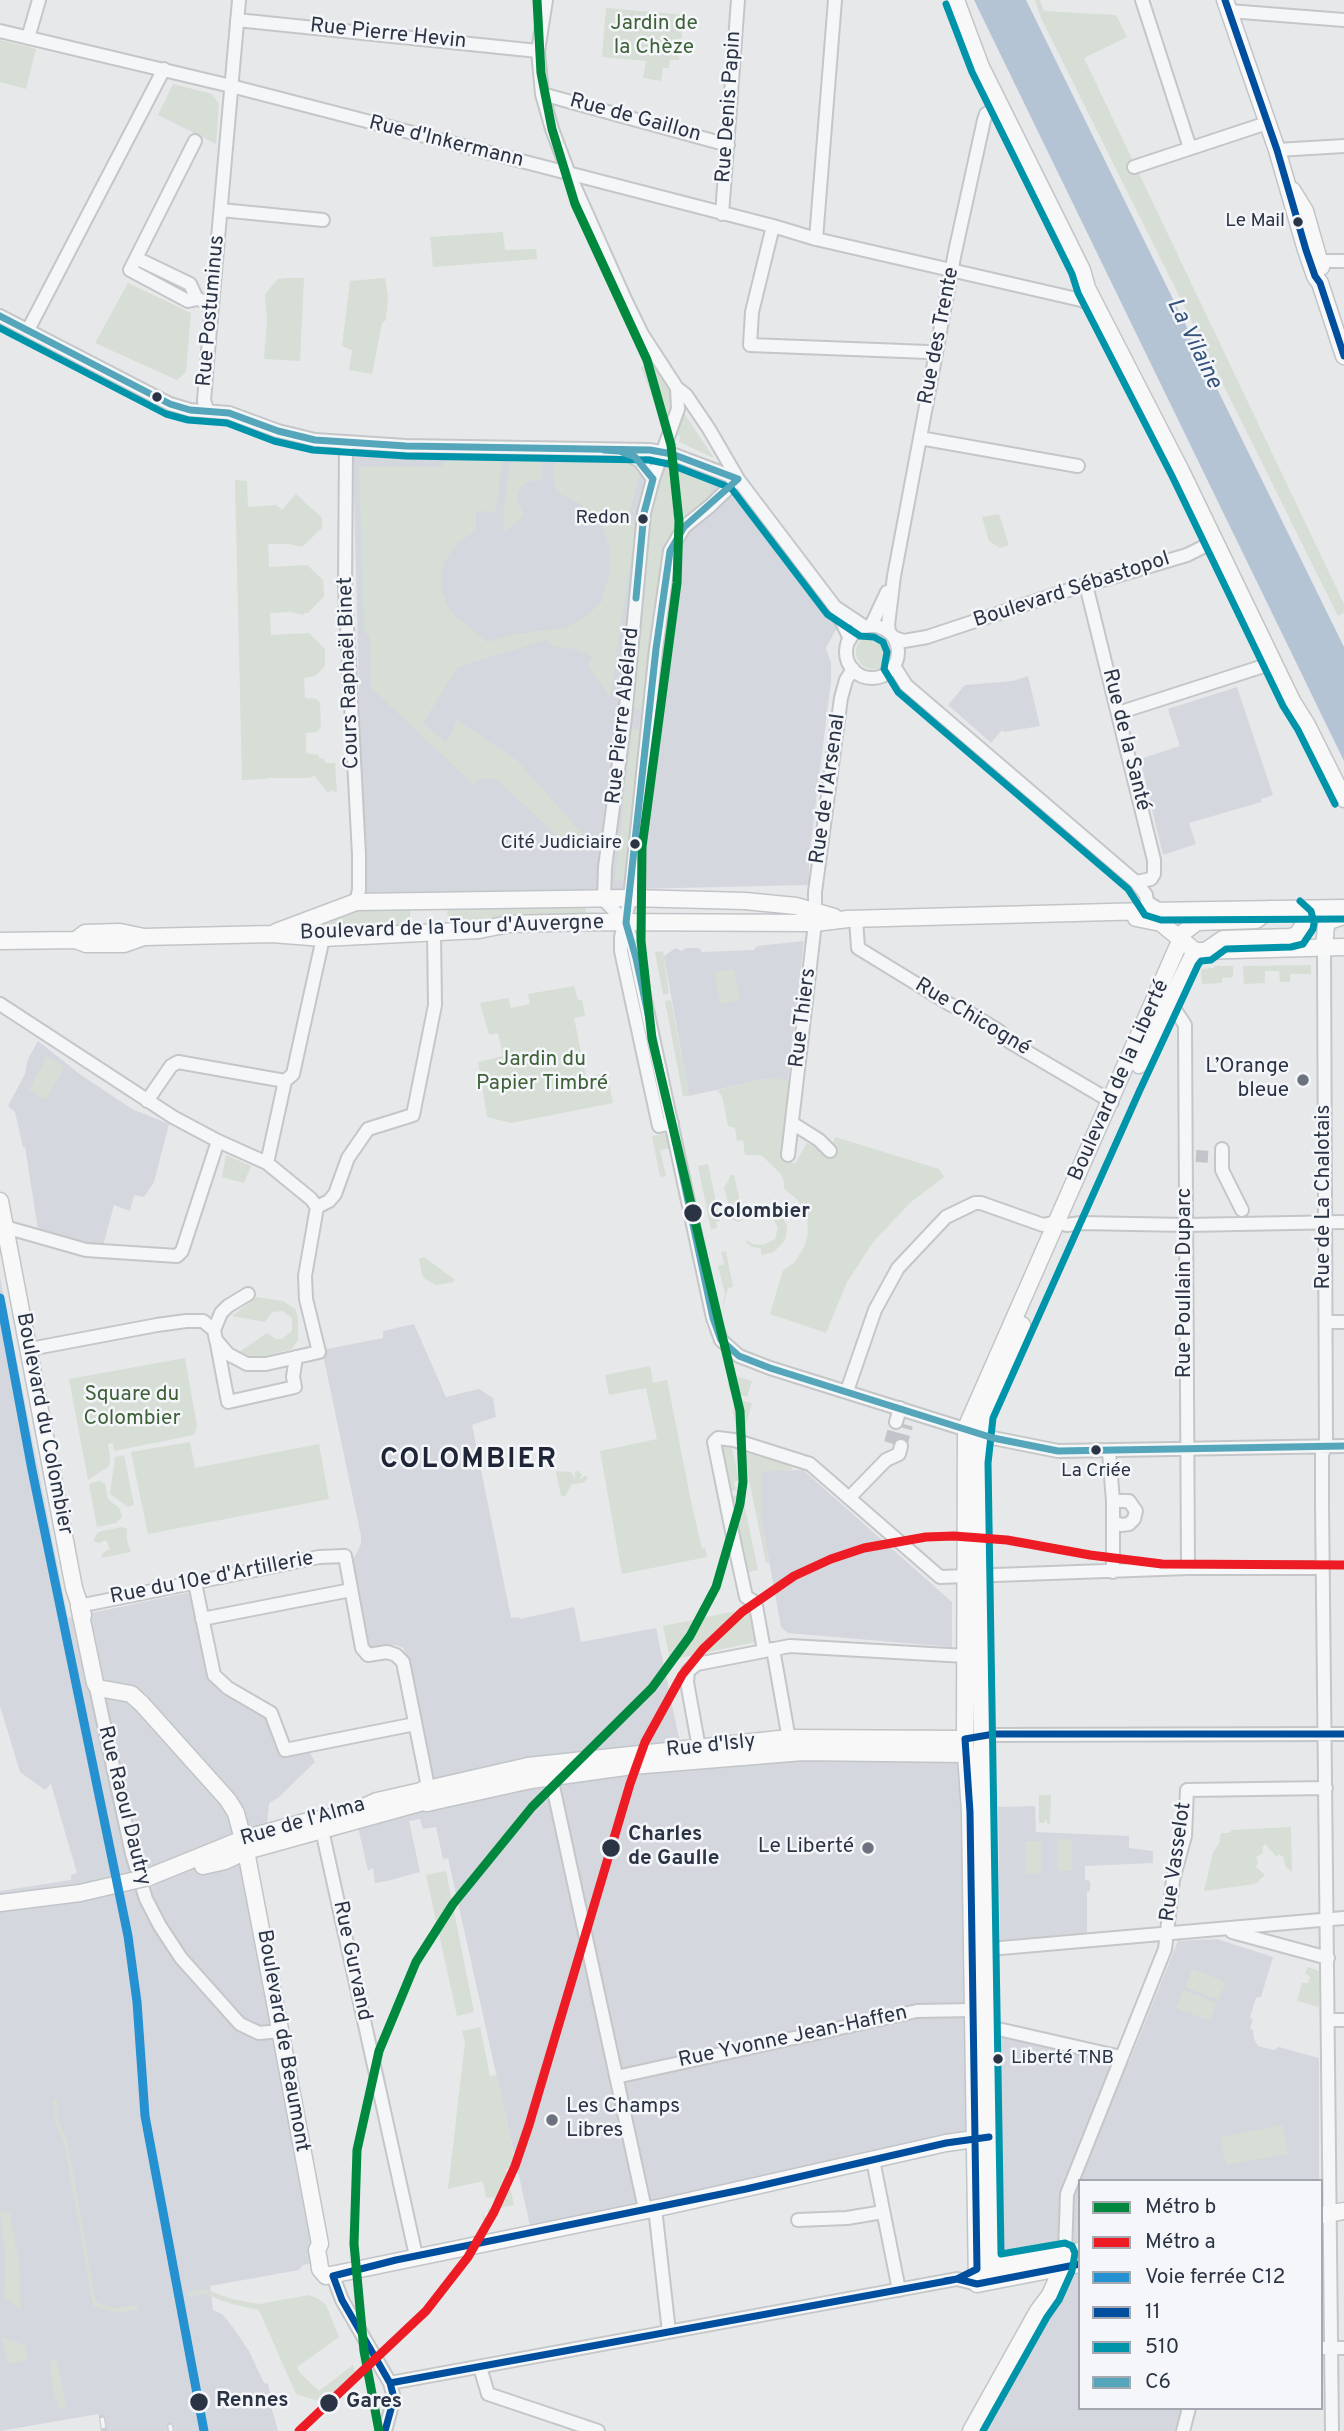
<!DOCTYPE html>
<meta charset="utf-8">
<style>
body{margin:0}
#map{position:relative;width:1344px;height:2431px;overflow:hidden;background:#e6e8ea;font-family:Overpass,sans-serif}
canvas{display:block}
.legend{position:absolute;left:1078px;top:2179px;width:245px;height:231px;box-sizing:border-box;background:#f4f6f9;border:2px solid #a4a8b1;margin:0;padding:9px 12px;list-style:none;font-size:21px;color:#2b3445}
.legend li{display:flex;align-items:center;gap:14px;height:35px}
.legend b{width:35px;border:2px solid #a4a8b1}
</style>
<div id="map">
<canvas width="1344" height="2431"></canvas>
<ul class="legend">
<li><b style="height:9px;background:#00893e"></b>Métro b</li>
<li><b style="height:9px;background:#ed1c24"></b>Métro a</li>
<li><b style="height:9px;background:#2691d0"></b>Voie ferrée C12</li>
<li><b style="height:9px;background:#004f9e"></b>11</li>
<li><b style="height:9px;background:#0094ab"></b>510</li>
<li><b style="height:9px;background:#56a6bb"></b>C6</li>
</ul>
</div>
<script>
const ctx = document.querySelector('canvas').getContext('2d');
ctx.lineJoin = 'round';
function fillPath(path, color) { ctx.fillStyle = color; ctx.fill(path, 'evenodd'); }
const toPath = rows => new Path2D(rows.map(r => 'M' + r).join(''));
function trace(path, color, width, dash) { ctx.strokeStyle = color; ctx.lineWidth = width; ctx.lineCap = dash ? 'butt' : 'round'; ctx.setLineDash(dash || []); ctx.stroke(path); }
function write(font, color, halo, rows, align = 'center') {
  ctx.font = font + ' Overpass,sans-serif'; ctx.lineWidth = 5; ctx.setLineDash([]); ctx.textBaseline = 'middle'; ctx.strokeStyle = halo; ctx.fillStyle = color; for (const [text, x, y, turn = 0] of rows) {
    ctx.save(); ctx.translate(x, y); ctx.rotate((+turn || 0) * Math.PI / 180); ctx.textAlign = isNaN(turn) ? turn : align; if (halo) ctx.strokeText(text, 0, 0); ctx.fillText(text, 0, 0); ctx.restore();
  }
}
fillPath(toPath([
 [353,454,668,457,712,475,759,525,838,626,826,648,831,663,831,681,809,857,809,885,364,895],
 [1028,676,1040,726,1004,732,1002,730,991,743,948,705,965,685,1013,681],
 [1237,687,1273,795,1261,799,1261,802,1189,823,1196,844,1163,855,1140,759,1180,746,1168,709],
 [804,941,788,1081,769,1078,689,1096,664,956,676,948,682,951,686,948,699,948,702,952,754,950,757,946],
 [38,1041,81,1075,132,1109,169,1124,154,1182,144,1197,134,1195,130,1211,114,1205,103,1246,90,1244,38,1229,25,1147,23,1147,15,1112,8,1106,25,1074,28,1059],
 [0,1277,68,1618,191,1592,205,1660,215,1686,225,1694,264,1716,269,1723,274,1745,285,1756,309,1751,315,1762,278,1798,269,1803,267,1825,432,1779,405,1652,403,1648,395,1645,368,1649,351,1564,361,1544,361,1536,322,1350,383,1338,383,1331,414,1324,446,1397,479,1389,493,1398,496,1417,472,1425,511,1618,519,1617,520,1619,574,1607,581,1642,656,1628,680,1743,971,1733,995,2032,1129,2062,1178,1941,1217,1939,1273,1957,1261,1997,1256,1998,1250,2017,1253,2020,1250,2029,1253,2030,1254,2039,1258,2046,1274,2050,1279,2047,1319,2058,1319,2181,1080,2181,1080,2408,1183,2408,1176,2431,980,2431,1049,2286,1048,2266,981,2279,978,2133,531,2230,448,1858,443,1859,436,1827,423,1829,420,1819,409,1821,420,1872,387,1881,375,1883,373,1868,368,1871,358,1827,251,1856,327,2261,303,2265,299,2270,210,2286,213,2310,222,2314,232,2326,249,2351,264,2383,268,2384,272,2401,270,2402,278,2431,102,2431,98,2414,0,2431,0,1891,71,1880,71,1875,77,1873,51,1784,45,1790,20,1772,0,1706],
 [803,1470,952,1602,952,1647,788,1633,781,1627,762,1523,761,1479,762,1471],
 [1035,1806,1036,1832,1129,1836,1129,1848,1153,1851,1153,1863,1085,1866,1085,1880,1090,1881,1090,1891,1087,1892,1087,1933,1000,1940,998,1807]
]), '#d4d7dd');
fillPath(toPath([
 [1035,0,1040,0,1044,11,1116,15,1127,37,1084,58,1344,604,1344,613,1338,616,1041,18],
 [606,8,684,15,679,60,670,60,669,68,663,68,661,81,643,78,646,61,602,57],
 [0,40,36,49,26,89,0,82],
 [173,84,212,94,219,104,216,144,158,115],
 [503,232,505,250,536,249,537,259,433,267,430,237],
 [286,278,304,278,300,361,264,359,267,322,265,294,278,279],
 [385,278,388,298,386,320,382,323,372,374,349,370,352,350,342,346,350,281],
 [128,283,191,313,186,372,177,380,95,343],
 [651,361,673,394,674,401,664,429,641,367],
 [684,413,714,458,679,442,680,436,676,435],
 [454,455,503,456,496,512,476,511,476,531,457,543,444,563,441,575,441,589,450,611,487,642,515,634,564,628,581,620,601,603,610,571,610,548,603,528,589,512,579,503,557,492,553,473,555,460,557,462,572,455,620,456,641,467,630,512,636,526,610,697,589,668,589,661,592,657,575,649,555,647,546,640,458,667,423,723,446,743,457,720,518,761,582,833,572,844,566,844,496,779,482,779,474,785,371,688,370,638,364,631,359,466,440,467],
 [511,457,534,458,542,461,542,479,527,482,520,489,517,499,524,516,504,532,504,507],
 [668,460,711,478,711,494,680,523,645,709,633,708,646,528],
 [235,480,247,481,248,507,276,505,282,510,296,494,322,518,322,528,302,547,289,544,268,544,269,567,307,565,323,580,324,596,308,613,304,613,303,615,291,612,270,613,271,635,309,633,325,649,325,666,315,676,304,678,305,698,316,699,320,703,321,728,317,732,306,733,306,753,318,755,320,759,324,758,325,763,335,763,337,793,331,790,328,793,314,775,310,778,267,778,266,779,242,780],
 [999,514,1009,545,1000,548,989,541,982,517],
 '856 652a17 17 0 1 1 34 0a17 17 0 1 1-34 0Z',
 [632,728,642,731,625,880,615,880],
 [585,904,586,915,490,918,478,923,448,923,447,906],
 [410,908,411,924,297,930,351,909],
 [663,951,669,993,663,995,655,952],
 [1311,965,1311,974,1290,974,1290,982,1280,982,1279,971,1265,971,1265,983,1244,984,1243,966],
 [1214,966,1233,966,1233,977,1222,978,1222,983,1202,984,1201,969,1214,968],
 [734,969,740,1000,720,1004,714,973],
 [574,986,578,1000,582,1000,585,1016,574,1018,586,1077,607,1073,613,1103,511,1123,487,1117,478,1062,503,1056,498,1033,489,1035,480,1003,508,998,511,1008,530,1004,528,994],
 [671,1000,689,1096,683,1096,665,1001],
 [47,1056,65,1066,46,1100,29,1090],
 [769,1078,790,1081,781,1159,795,1164,807,1143,830,1153,835,1137,939,1169,944,1177,911,1202,874,1241,847,1282,826,1333,770,1314,783,1270,794,1263,804,1247,808,1234,807,1218,798,1200,784,1189,784,1181,780,1173,761,1155,745,1155,743,1140,737,1141,735,1128,728,1126,722,1096,717,1090],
 [668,1133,671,1148,660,1150,666,1176,660,1177,652,1136],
 [226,1155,251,1166,244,1183,222,1177],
 [708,1164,720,1221,716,1222,717,1228,711,1230,698,1166],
 [731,1175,734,1175,742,1210,745,1213,750,1211,751,1214,739,1222,733,1220,724,1188],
 [781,1213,787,1226,785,1240,774,1252,761,1255,761,1248,752,1247,746,1242,748,1240,752,1244,763,1245,775,1239,778,1228,774,1220],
 [726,1251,733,1287,728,1288,721,1315,725,1294,718,1266,724,1264,721,1252],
 [424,1257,455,1280,454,1282,436,1285,425,1279,422,1275,419,1259],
 [257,1297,283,1301,295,1309,298,1318,298,1340,292,1349,258,1358,239,1352,267,1333,276,1339,282,1339,292,1331,292,1318,283,1311,272,1312,265,1322,232,1316],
 [185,1358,197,1426,194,1435,114,1451,113,1443,108,1444,110,1457,109,1466,88,1480,69,1379],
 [650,1366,653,1383,667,1380,692,1506,702,1549,705,1548,707,1557,622,1574,600,1451,657,1439,646,1388,609,1395,605,1375],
 [732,1375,752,1381,747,1397,730,1391,728,1385],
 [736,1399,752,1403,743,1436,737,1434,733,1411],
 [190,1442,195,1468,319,1444,329,1499,148,1534,131,1452],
 [723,1444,731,1444,739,1480,734,1482,736,1490,729,1491,720,1448],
 [747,1453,791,1465,792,1470,762,1472,762,1523,769,1562,766,1563,745,1460],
 [124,1455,134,1505,128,1507,110,1494,115,1457],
 [556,1471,571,1472,575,1479,575,1472,579,1471,582,1475,578,1480,585,1476,588,1478,583,1483,572,1484,565,1496,561,1496],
 [99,1481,105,1484,108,1499,120,1509,122,1517,116,1523,97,1527,89,1484],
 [742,1494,758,1570,746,1573,731,1497],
 [122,1527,127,1529,127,1541,131,1552,101,1558,103,1553,110,1549,106,1540,99,1543,93,1541,98,1532],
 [741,1610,747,1610,751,1613,756,1642,670,1660,663,1626],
 [1039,1795,1051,1795,1050,1824,1047,1823,1046,1818,1044,1823,1039,1823],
 [1291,1827,1292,1872,1285,1866,1284,1858,1279,1854,1277,1857,1265,1844,1262,1847,1263,1853,1256,1857,1258,1863,1256,1867,1265,1875,1255,1884,1204,1891,1213,1853,1219,1843,1221,1833,1229,1833,1232,1830],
 [1058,1839,1072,1839,1072,1871,1058,1871],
 [1025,1841,1042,1841,1042,1874,1025,1874],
 [446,1871,474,2012,457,2016,426,1875],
 [1308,1967,1319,1971,1319,2007,1297,2001,1302,1983,1308,1983,1310,1976,1305,1974],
 [1192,1969,1226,1982,1219,2000,1185,1987],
 [1184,1990,1217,2003,1210,2021,1176,2008],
 [480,2027,490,2076,497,2075,516,2166,506,2169,514,2205,489,2210,491,2223,484,2225,482,2212,485,2218,489,2218,488,2209,496,2207,494,2197,486,2198,483,2181,448,2189,465,2042,462,2031],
 [57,2099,57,2116,68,2143,96,2302,115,2308,137,2305,138,2310,116,2313,93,2306,65,2147,54,2119,54,2100],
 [1282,2125,1288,2154,1226,2165,1221,2137],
 [0,2211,10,2213,19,2264,21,2309,4,2298,6,2260],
 [204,2289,232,2299,259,2304,309,2295,319,2299,326,2305,339,2337,297,2367,300,2373,319,2391,353,2365,356,2374,346,2386,343,2384,340,2390,319,2401,296,2394,259,2310,232,2304,204,2294,189,2296,188,2291],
 [2,2337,25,2345,27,2360,8,2364],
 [50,2359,57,2360,66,2408,59,2409,52,2385]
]), '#d6ded6');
fillPath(toPath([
 [974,0,1026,0,1344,647,1344,761]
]), '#b4c4d5');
trace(toPath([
 [1196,1156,1212,1157],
 [890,1443,896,1422],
 [901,1446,907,1425]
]), '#c1c4c9', 12, [12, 6]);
const minor = toPath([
 [546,0,538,51,542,94,552,129,569,174,624,297,642,334,677,388,686,395,709,429,738,479],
 [1142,0,1190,148],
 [1229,11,1344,20],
 [237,20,538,51],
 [0,31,231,86,773,226,816,239,1081,300,1096,306],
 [28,38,39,0],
 [542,94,728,145],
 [195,141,130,270,188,301,197,299,212,303],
 [1277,150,1344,146],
 [1134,167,1267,123],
 [221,210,323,220],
 [722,214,738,0],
 [773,226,752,312,750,345,928,352,936,354],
 [816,239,835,0],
 [136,258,190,284,197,299],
 [1321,261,1344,261],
 [0,316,170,404,190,410,229,413,278,431,315,440,406,446,650,450,672,454,738,479],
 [28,330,164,69],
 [677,388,678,409,653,479,644,513,625,718,605,867,604,900,626,923,634,949,713,1318,721,1340,739,1356,770,1368,993,1438,1058,1451,1344,1446],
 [208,411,204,401,207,363,239,0],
 [920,438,1078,466],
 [346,443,345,588,359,855,359,890,356,902],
 [623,452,640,461,653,479],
 [734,474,835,607,850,639],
 [1086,585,1154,860,1154,874,1151,879,1136,882],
 [835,607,865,627],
 [871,626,887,592],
 '846 652a26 26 0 1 1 52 0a26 26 0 1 1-52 0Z',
 [889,632,888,625,894,576,955,252,984,120,986,114,1000,105],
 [895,638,904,641,927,637,1072,589,1187,555,1215,541],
 [894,666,906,685,1136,882,1146,895,1147,902,1160,910],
 [1118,713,1273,663],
 [856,919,858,948,951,1005,965,1010,999,1031,1010,1042,1112,1102],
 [1324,947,1326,1446,1322,1454,1322,1503,1332,2431],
 [1170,1002,1185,1025,1188,1568],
 [0,1004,173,1117,218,1141,267,1163,311,1199,317,1207],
 [147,1101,171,1066,178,1062,285,1081],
 [672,1123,659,1126,621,951,621,937,630,898,656,649,670,551,684,527,710,506,738,479],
 [792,1123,819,1140,830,1151],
 [1222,1149,1222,1170,1242,1210],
 [788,1155,815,923,815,892,841,698,846,680,853,669],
 [267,1163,285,1081,293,1074,298,1051,323,938],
 [317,1207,329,1201,335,1194,348,1158,368,1129,413,1115,435,1005,434,932],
 [5,1227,86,1250,177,1256,182,1251,218,1141],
 [1326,1322,1344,1322],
 [214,1330,216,1340,228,1354,247,1364,266,1364,319,1352,306,1299,305,1276,317,1207],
 [214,1330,221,1313,228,1306,248,1294],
 [217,1344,228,1402,295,1387,293,1377,296,1357],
 [30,1349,157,1325,186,1321,203,1321,214,1330],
 [847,1391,875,1310,898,1268,946,1217,975,1203,981,1203,1043,1225,1057,1222,1067,1225,1081,1223,1186,1225,1344,1222],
 [896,1422,900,1408],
 [1109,1452,1113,1501,1113,1572],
 [849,1498,886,1460,899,1454,901,1446],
 [1113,1501,1129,1501,1136,1511,1134,1519,1129,1524,1121,1525,1114,1522],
 [195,1583,214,1675,228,1688,271,1713,285,1750,415,1724],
 [79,1606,319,1557,345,1556,362,1648,368,1655,387,1652,396,1655,403,1662,428,1787],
 [202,1619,351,1590],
 [773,1649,790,1745],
 [764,1650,756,1606,753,1601,746,1597,735,1546,714,1442,718,1438,734,1440,810,1464,940,1577,1188,1568,1322,1568],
 [95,1683,132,1854,146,1899,160,1926,181,1958,240,2024,259,2033,280,2031],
 [982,1735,1344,1734],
 [699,1748,687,1682,688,1671,697,1664,790,1646,966,1656],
 [549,1768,645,2209],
 [322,1830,416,2256],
 [1232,1932,1328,1958],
 [978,1950,1344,1918],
 [1328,2020,1344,2020],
 [981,2029,998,2029,1121,2057],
 [616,2077,917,2011,972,2010],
 [873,2160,899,2290],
 [655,2208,669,2332],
 [798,2220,847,2218,883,2212],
 [1065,2253,1067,2194,1165,1949,1173,1880,1185,1836,1187,1790,1326,1788],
 [333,2276,342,2300,390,2383,394,2398,385,2431],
 [1321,2348,1344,2348],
 [480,2367,488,2394,598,2431],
 [390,2383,957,2279,977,2284],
 [1183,2431,1189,2408]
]);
const major = toPath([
 [956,0,981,67,1082,270,1087,288,1181,471,1292,701,1307,725,1344,799],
 [1225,0,1277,150,1306,250,1315,276,1320,283,1344,356],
 [1292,190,1305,211,1321,267],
 [1136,918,1161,923,1195,951,1344,947],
 [276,932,356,902,630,898,745,901,796,906,834,917],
 [76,940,85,933,120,932,144,937,272,934,323,938,479,930,509,924,593,922,815,923,848,919,1148,911,1344,908],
 [0,941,76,940,86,944,124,944,141,938],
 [1324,947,1326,926,1329,921,1344,916],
 [1207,950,1223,939,1290,937,1297,935,1304,924,1302,917,1293,909],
 [1139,1065,1195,951],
 [0,1201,74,1588,83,1615],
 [79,1606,95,1683,98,1688,131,1694,142,1704,228,1800,236,1813,246,1851,275,2003,320,2244,317,2250,319,2261,320,2269,326,2276,667,2206,946,2143,989,2137],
 [432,1788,528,1766,789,1738,965,1739],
 [435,1800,436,1797,432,1788,428,1787,421,1791,421,1800,427,1803,531,1780,632,1766,803,1752,966,1754],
 [203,1866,225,1861,246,1851,423,1802],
 [149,1877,243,1839,305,1822,348,1814,377,1801,421,1791],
 [0,1903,80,1893],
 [1321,2215,1344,2211],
 [1080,2264,977,2284,970,1812,965,1739,966,1428,1184,932,1197,922,1256,920,1271,909],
 [991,2267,977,1462,983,1415,1022,1325],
 [983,2268,1080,2251],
 [971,2431,1038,2311,1050,2295,1062,2268,1065,2253]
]);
trace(minor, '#c4c6c8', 16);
trace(major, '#c2c5c8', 19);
trace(minor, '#f5f6f7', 12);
trace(major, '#f8f8f8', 16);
const rail = toPath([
 [102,2418,104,2431],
 [170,2425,171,2431]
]);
trace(rail, '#cecfd2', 6);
trace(rail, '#f4f6f9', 3.5, [10]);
const majorBridge = toPath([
 [80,1893,149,1877]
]);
trace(majorBridge, '#c2c5c8', 19, []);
trace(majorBridge, '#f8f8f8', 16);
trace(toPath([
 [1225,0,1277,150,1306,250,1315,276,1320,283,1344,356],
 [333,2276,396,2260,746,2189,946,2143,989,2137],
 [333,2276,342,2300,390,2383,394,2398,385,2431],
 [945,2281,957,2279,977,2284,1080,2264],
 [390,2383,947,2281,957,2279,977,2269,970,1812,965,1739,994,1734,1344,1734]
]), '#004f9e', 7);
trace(toPath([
 [946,4,972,72,1072,274,1078,293,1172,476,1283,706,1298,730,1335,804],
 [0,328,166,414,188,420,227,423,274,441,313,450,406,456,649,460,669,464,731,488,827,614,860,636,874,637,883,642,887,652,884,669,898,692,1128,889,1145,915,1161,920,1344,919],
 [983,2431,1047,2317,1059,2300,1072,2271,1075,2253,1072,2246,1065,2243,1001,2254,988,1463,993,1418,1139,1092,1198,965,1201,961,1211,960,1226,949,1291,947,1303,944,1313,929,1314,923,1311,911,1300,901]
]), '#0094ab', 7);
trace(toPath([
 [0,316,170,404,190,410,229,413,278,431,315,440,406,446,650,450,672,454,738,479,684,527,670,551,656,649,626,923,636,958,713,1318,721,1340,739,1356,770,1368,993,1438,1058,1451,1344,1446],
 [604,450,619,451,635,457,653,479,644,513,636,598]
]), '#56a6bb', 7);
trace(toPath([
 [0,1298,32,1470,128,1936,137,2002,145,2116,204,2431]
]), '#2691d0', 9);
trace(toPath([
 [379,2431,364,2351,354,2244,357,2150,379,2051,416,1962,453,1904,532,1807,652,1688,690,1636,716,1587,740,1504,743,1482,740,1411,652,1039,641,941,642,847,677,583,679,521,671,445,647,360,575,204,552,129,541,73,537,0]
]), '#00893e', 9);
trace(toPath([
 [299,2431,426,2311,468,2257,494,2212,515,2166,529,2125,630,1784,645,1742,682,1675,703,1649,742,1612,794,1576,831,1559,864,1548,926,1537,954,1536,1007,1540,1090,1555,1162,1564,1344,1565]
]), '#ed1c24', 9);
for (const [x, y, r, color] of [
 [1298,222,6,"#2b3445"],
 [157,397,6,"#2b3445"],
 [643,519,6,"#2b3445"],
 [635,844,6,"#2b3445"],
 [1303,1080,7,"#6c737f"],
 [693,1213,10,"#2b3445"],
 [1096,1450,6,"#2b3445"],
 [611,1848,10,"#2b3445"],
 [868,1848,7,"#6c737f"],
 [998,2059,6,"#2b3445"],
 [552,2120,7,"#6c737f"],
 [199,2402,10,"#2b3445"],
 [329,2403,10,"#2b3445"]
]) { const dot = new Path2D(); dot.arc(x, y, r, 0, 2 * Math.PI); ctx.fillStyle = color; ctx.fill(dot); trace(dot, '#f4f6f9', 2.5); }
write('19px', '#2b3445', '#f4f6f9', [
 ["Le Mail",1285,222],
 ["Redon",630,519],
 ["Cité Judiciaire",622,844],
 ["La Criée",1096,1472,"center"],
 ["Liberté TNB",1011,2059,"left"]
], 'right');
write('21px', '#3f6138', '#f4f6f9', [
 ["Jardin de",654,25],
 ["la Chèze",654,49],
 ["Jardin du",542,1061],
 ["Papier Timbré",542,1085],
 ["Square du",132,1396],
 ["Colombier",132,1420]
]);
write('21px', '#2b3445', '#f4f6f9', [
 ["Rue Pierre Hevin",388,35,6],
 ["Rue Denis Papin",730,107,-86],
 ["Rue de Gaillon",635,119,15],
 ["Rue d'Inkermann",446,143,14],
 ["Rue Postuminus",212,311,-85],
 ["Rue des Trente",940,336,-79],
 ["Boulevard Sébastopol",1072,591,-18],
 ["Cours Raphaël Binet",350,673,-92],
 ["Rue Pierre Abélard",624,716,-84],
 ["Rue de la Santé",1125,740,76],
 ["Rue de l'Arsenal",829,789,-82],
 ["Boulevard de la Tour d'Auvergne",452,929,-2],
 ["Rue Thiers",804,1018,-83],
 ["Rue Chicogné",972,1018,31],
 ["Boulevard de la Liberté",1120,1081,-66],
 ["Rue de La Chalotais",1325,1197,-90],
 ["Rue Poullain Duparc",1186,1283,-90],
 ["Boulevard du Colombier",43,1424,79],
 ["Rue du 10e d'Artillerie",212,1579,-11],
 ["Rue d'Isly",711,1747,-6],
 ["Rue Raoul Dautry",123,1806,76],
 ["Rue de l'Alma",303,1823,-16],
 ["Rue Vasselot",1177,1862,-82],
 ["Rue Gurvand",351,1961,78],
 ["Rue Yvonne Jean-Haffen",793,2038,-12],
 ["Boulevard de Beaumont",282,2041,80]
]);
write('21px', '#2b3445', '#f4f6f9', [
 ["L’Orange",1289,1068],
 ["bleue",1289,1092],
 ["Le Liberté",854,1848],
 ["Les Champs",566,2108,"left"],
 ["Libres",566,2132,"left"]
], 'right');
write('bold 21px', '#2b3445', '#f4f6f9', [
 ["Colombier",710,1213],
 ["Charles",628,1836],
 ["de Gaulle",628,1860],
 ["Rennes",216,2402],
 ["Gares",346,2403]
], 'left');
write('italic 23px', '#34527a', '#f4f6f9', [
 ["La Vilaine",1193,344,64]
]);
ctx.letterSpacing = '2px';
write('bold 28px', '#1d2536', '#f4f6f9', [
 ["COLOMBIER",469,1461]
]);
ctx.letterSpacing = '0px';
</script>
